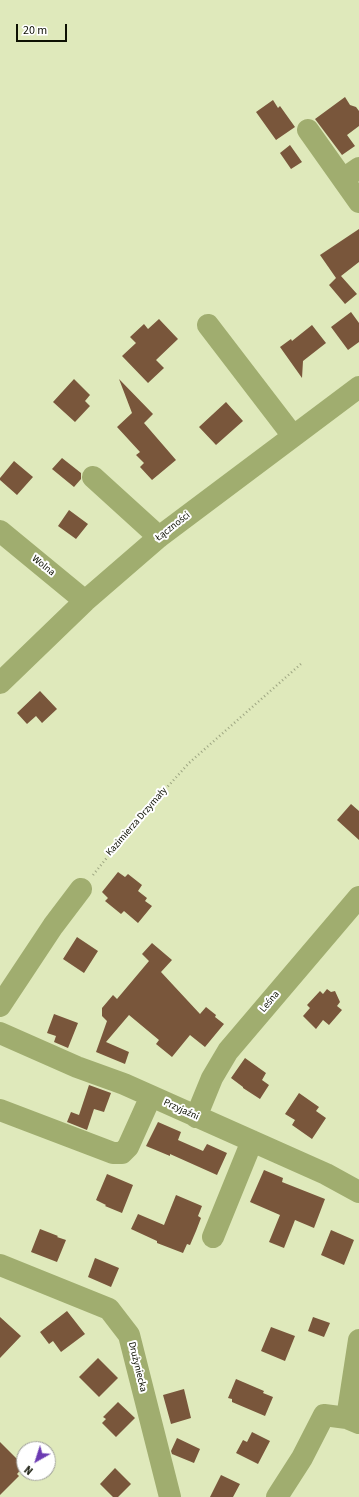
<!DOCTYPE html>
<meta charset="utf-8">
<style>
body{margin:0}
#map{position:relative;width:359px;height:1497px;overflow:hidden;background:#dfe9bb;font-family:"Source Sans 3",sans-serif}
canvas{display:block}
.north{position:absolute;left:16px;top:1441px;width:40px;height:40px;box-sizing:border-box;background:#fff;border:1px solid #9fa09a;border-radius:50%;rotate:219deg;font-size:11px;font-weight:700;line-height:16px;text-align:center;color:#0e1103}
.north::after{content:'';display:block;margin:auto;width:14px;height:18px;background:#6b3ab2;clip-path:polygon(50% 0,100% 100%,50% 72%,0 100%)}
.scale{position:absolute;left:16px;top:24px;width:51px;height:18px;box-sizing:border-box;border:2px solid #0e1103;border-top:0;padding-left:5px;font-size:12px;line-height:14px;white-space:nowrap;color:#0e1103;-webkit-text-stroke:3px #fff;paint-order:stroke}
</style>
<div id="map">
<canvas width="359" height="1497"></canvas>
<div class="north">N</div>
<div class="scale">20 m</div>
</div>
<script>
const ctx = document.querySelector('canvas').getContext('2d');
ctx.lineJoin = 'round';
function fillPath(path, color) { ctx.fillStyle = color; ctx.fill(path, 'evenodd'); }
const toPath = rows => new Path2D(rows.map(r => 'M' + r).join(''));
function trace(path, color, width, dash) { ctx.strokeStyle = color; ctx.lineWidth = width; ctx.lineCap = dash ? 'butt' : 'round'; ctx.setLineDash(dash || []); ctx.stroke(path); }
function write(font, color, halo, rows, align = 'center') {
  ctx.font = font + ' "Source Sans 3",sans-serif'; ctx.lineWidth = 4; ctx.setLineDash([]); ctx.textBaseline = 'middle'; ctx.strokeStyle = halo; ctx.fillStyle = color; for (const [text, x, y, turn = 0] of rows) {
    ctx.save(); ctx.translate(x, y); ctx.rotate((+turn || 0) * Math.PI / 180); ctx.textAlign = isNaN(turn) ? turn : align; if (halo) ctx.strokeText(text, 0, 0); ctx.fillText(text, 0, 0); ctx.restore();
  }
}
fillPath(toPath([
 [345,97,350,105,356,107,359,111,359,126,347,135,355,146,342,155,315,119],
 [273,100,278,108,280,106,295,127,276,140,256,112],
 [290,145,302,162,291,169,280,153],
 [359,229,359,262,341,276,357,294,345,304,329,285,336,278,320,255],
 [351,312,359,323,359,342,348,350,331,327],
 [159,319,178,339,156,360,164,368,148,383,122,356,136,343,130,337,144,324,148,329],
 [312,325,326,343,303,361,302,378,280,347,291,339,292,341],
 [74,379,90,395,85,401,90,406,75,422,53,402],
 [119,379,153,414,144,423,176,460,152,480,140,467,144,463,136,455,140,452,117,427,132,413],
 [226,402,243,421,216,445,199,427],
 [62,458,81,473,81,479,74,487,52,469],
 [14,461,33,477,17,495,0,480,0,478],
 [69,510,88,524,76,539,58,526],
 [40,691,57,709,42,723,36,716,27,724,17,713],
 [351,804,359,811,359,840,337,820],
 [118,872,125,877,128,874,142,885,138,891,147,898,145,901,152,906,138,923,124,911,121,914,105,901,108,898,102,892],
 [77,937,98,951,84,973,63,959],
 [152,943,172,960,161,972,200,1014,206,1007,216,1015,215,1017,224,1024,205,1047,190,1035,172,1057,156,1044,159,1040,129,1015,106,1042,129,1052,125,1064,96,1052,107,1021,102,1016,102,1008,113,995,117,999,149,961,142,954],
 [327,989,331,992,335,991,340,1002,337,1006,342,1010,329,1025,323,1020,316,1029,303,1016,310,1008,307,1005,320,991,323,994],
 [54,1014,78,1023,68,1048,54,1042,56,1036,47,1033],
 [245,1058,266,1073,262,1080,269,1085,260,1099,243,1088,243,1087,231,1078],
 [89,1085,111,1093,104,1112,94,1109,87,1130,67,1122,71,1112,79,1115],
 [299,1093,319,1107,316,1111,326,1118,312,1139,292,1125,295,1120,285,1114],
 [158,1122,181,1132,178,1140,203,1151,207,1144,227,1153,217,1175,170,1154,170,1156,146,1146],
 [264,1170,283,1178,282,1182,325,1199,314,1228,295,1220,284,1248,269,1242,280,1215,250,1202],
 [107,1174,133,1185,122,1213,105,1206,106,1205,96,1200],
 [176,1195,202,1206,198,1216,201,1218,196,1231,190,1245,187,1244,183,1253,157,1243,157,1241,131,1229,138,1214,164,1225],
 [40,1229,58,1236,57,1237,66,1240,57,1262,31,1252],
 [331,1230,354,1240,344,1265,321,1255],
 [95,1258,119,1268,111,1287,88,1277],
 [67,1311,85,1334,61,1352,53,1341,49,1344,40,1332],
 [0,1317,21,1336,0,1358],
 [313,1317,330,1323,324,1337,308,1331],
 [271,1327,295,1336,285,1361,261,1351],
 [98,1358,118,1378,99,1397,79,1377],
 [236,1379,264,1391,263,1393,273,1397,265,1416,232,1402,232,1399,228,1398],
 [184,1389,191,1418,171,1424,163,1395],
 [118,1402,135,1418,116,1437,102,1423,106,1419,103,1417],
 [252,1432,270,1441,258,1464,236,1453,243,1440,247,1442],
 [177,1438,200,1449,194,1463,172,1454,171,1451],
 [0,1442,24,1466,17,1474,19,1476,0,1495],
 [115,1468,131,1484,118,1497,113,1497,100,1484],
 [221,1475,240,1484,233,1497,210,1497]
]), '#79563b');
trace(toPath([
 [93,875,134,824,189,763,302,663]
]), '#9ca480', 2.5, [1, 3]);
trace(toPath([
 [308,130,359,202],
 [343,179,359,168],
 [208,325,293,436],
 [93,477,159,537],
 [0,531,85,601],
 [0,683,85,601,159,537,359,387],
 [0,1006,53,926,81,889],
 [0,1033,77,1067,124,1084,326,1174,359,1192],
 [0,1110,113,1153,122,1153,128,1147,151,1096],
 [196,1117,212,1078,228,1051,359,897],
 [213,1237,252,1141],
 [0,1265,109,1309,129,1335,170,1497],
 [347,1418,359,1340],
 [277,1497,302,1458,324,1415,347,1418,359,1423]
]), '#a0ad6f', 22);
write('10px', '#0e1103', '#fff', [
 ["Łączności",173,527,-38],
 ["Wolna",43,566,39],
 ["Kazimierza Drzymały",137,822,-49],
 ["Leśna",270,1002,-50],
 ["Przyjaźni",181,1110,24],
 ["Drużyniecka",137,1367,76]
]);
</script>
